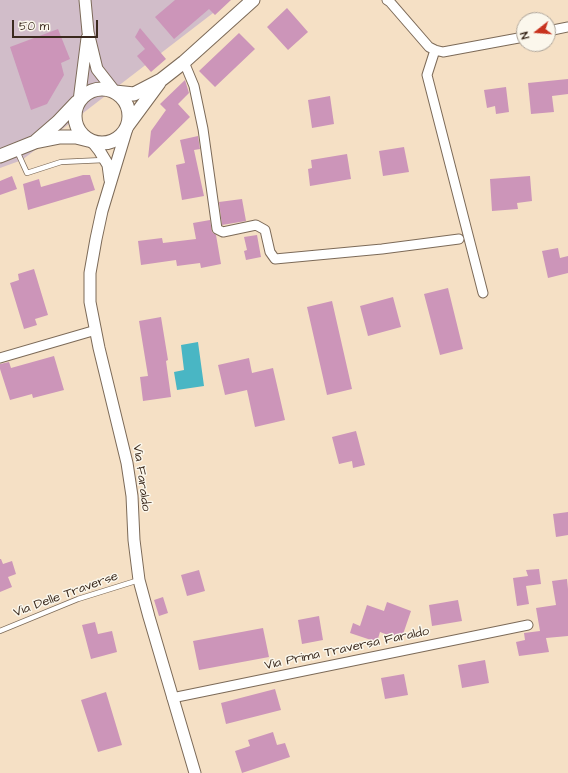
<!DOCTYPE html>
<style>
body{margin:0}
#map{position:relative;width:568px;height:773px;overflow:hidden;background:#f5e0c5;font-family:"Architects Daughter",sans-serif}
canvas{display:block}
.north{position:absolute;left:516px;top:12px;width:40px;height:40px;box-sizing:border-box;background:#fbf7ec;border:1px solid #aea59a;border-radius:50%;rotate:253deg;font-size:11px;font-weight:700;line-height:16px;text-align:center;color:#3b2a1e}
.north::after{content:'';display:block;margin:auto;width:14px;height:18px;background:#c8321e;clip-path:polygon(50% 0,100% 100%,50% 72%,0 100%)}
.scale{position:absolute;left:12px;top:20px;width:86px;height:18px;box-sizing:border-box;border:2px solid #3b2a1e;border-top:0;padding-left:5px;font-size:12px;line-height:14px;white-space:nowrap;color:#3b2a1e;-webkit-text-stroke:3px #fbf7ec;paint-order:stroke}
</style>
<div id="map">
<canvas width="568" height="773"></canvas>
<div class="north">N</div>
<div class="scale">50 m</div>
</div>
<script>
const ctx = document.querySelector('canvas').getContext('2d');
ctx.lineJoin = 'round';
function fillPath(path, color) { ctx.fillStyle = color; ctx.fill(path, 'evenodd'); }
const toPath = rows => new Path2D(rows.map(r => 'M' + r).join(''));
function trace(path, color, width, dash) { ctx.strokeStyle = color; ctx.lineWidth = width; ctx.lineCap = dash ? 'butt' : 'round'; ctx.setLineDash(dash || []); ctx.stroke(path); }
function write(font, color, halo, rows, align = 'center') {
  ctx.font = font + ' "Architects Daughter",sans-serif'; ctx.lineWidth = 3; ctx.setLineDash([]); ctx.textBaseline = 'middle'; ctx.strokeStyle = halo; ctx.fillStyle = color; for (const [text, x, y, turn = 0] of rows) {
    ctx.save(); ctx.translate(x, y); ctx.rotate((+turn || 0) * Math.PI / 180); ctx.textAlign = isNaN(turn) ? turn : align; if (halo) ctx.strokeText(text, 0, 0); ctx.fillText(text, 0, 0); ctx.restore();
  }
}
fillPath(toPath([
 [0,0,230,0,22,160,0,168]
]), '#d1bdc9');
fillPath(toPath([
 [198,342,204,386,177,390,174,372,184,370,181,345]
]), '#49b6c4');
fillPath(toPath([
 [175,0,231,0,215,15,209,9,174,39,155,17],
 [287,8,308,32,288,50,267,27],
 [140,28,166,59,151,72,137,56,145,49,135,37],
 [58,29,70,59,61,63,64,75,47,104,31,110,10,47],
 [239,33,255,49,215,87,199,71],
 [568,79,568,94,552,96,554,112,531,114,528,83],
 [185,80,189,93,178,104,190,117,148,158,151,131,166,110,160,104],
 [506,87,509,112,496,114,495,106,487,108,484,90],
 [330,96,334,124,312,128,308,100],
 [198,136,200,149,194,150,204,196,182,200,176,165,185,163,180,140],
 [404,147,409,172,383,176,379,151],
 [347,154,351,179,310,186,308,169,312,168,311,160],
 [83,175,90,175,95,190,28,210,23,184,39,179,41,187],
 [12,176,17,189,0,195,0,181],
 [530,176,532,201,517,203,518,209,492,211,490,179],
 [242,199,246,221,222,225,219,202],
 [210,220,212,232,216,235,221,264,201,268,200,263,177,266,176,260,141,265,138,241,162,238,163,243,196,239,193,223],
 [257,235,261,257,246,260,244,251,247,250,244,237],
 [558,248,560,258,568,256,568,273,548,278,542,251],
 [34,269,48,315,35,319,37,325,24,329,10,283,19,280,18,274],
 [448,288,463,349,440,355,424,294],
 [393,297,401,327,368,336,360,306],
 [332,301,352,389,327,395,307,307],
 [161,317,168,360,166,361,171,397,143,401,140,377,148,376,139,321],
 [54,356,64,390,33,398,32,394,10,400,0,369,0,364,9,362,11,368],
 [249,358,252,373,273,368,285,420,255,427,247,390,225,395,218,365],
 [356,431,365,465,353,468,352,461,339,464,332,437],
 [568,512,568,535,556,537,553,514],
 [0,559,1,559,3,564,12,561,16,574,8,577,12,587,0,592],
 [539,569,541,584,526,586,529,604,517,606,513,578,528,576,526,570],
 [199,570,205,591,187,596,181,575],
 [567,579,568,589,568,636,546,638,549,652,519,656,516,642,525,640,524,633,540,631,536,608,556,605,552,581],
 [163,597,168,613,159,616,154,600],
 [458,600,462,621,432,626,429,605],
 [387,602,411,611,401,640,380,632,377,642,350,633,353,623,360,626,367,605,384,611],
 [319,616,323,640,302,644,298,620],
 [95,622,98,634,112,631,117,652,91,659,82,625],
 [263,628,269,657,199,670,193,641],
 [485,660,489,683,462,688,458,665],
 [404,674,408,695,385,699,381,678],
 [275,689,281,710,226,724,221,703],
 [106,692,122,745,98,752,81,700],
 [273,732,277,745,285,743,290,757,242,773,235,751,250,746,248,740]
]), '#cc95b9');
const service = toPath([
 [17,151,27,173,61,162,104,160],
 [0,631,78,599,139,580]
]);
const minor = toPath([
 [387,0,390,2,429,47,435,50,443,52,524,37],
 [548,31,568,27],
 [435,50,427,75,483,293],
 [184,62,194,86,203,129,217,229,223,232,256,225,265,230,270,252,275,259,382,249,459,239],
 [0,358,96,330],
 [172,698,528,625]
]);
const tertiary = toPath([
 [85,0,88,32,97,69,115,92],
 [79,101,87,38],
 [128,125,102,211,96,239,90,273,90,302,99,348,127,463,132,496,134,540,139,580,149,617,195,773],
 [92,141,99,150,108,165,110,180]
]);
const secondary = toPath([
 '75 116a27 27 0 1 1 54 0a27 27 0 1 1-54 0Z',
 [115,92,134,94,161,80,184,62,253,0],
 [128,125,159,83],
 [36,141,58,122,77,102],
 [0,156,35,142,60,137,76,137,88,140]
]);
trace(service, '#7c6a58', 6);
trace(minor, '#7c6a58', 11);
trace(tertiary, '#7c6a58', 13);
trace(secondary, '#7c6a58', 15);
trace(service, '#fff', 4.5);
trace(minor, '#fff', 9);
trace(tertiary, '#fff', 11);
trace(secondary, '#fff', 13);
write('13px', '#3b2a1e', '#fbf7ec', [
 ["Via Faraldo",141,478,82],
 ["Via Delle Traverse",66,595,-20],
 ["Via Prima Traversa Faraldo",347,649,-12]
]);
</script>
